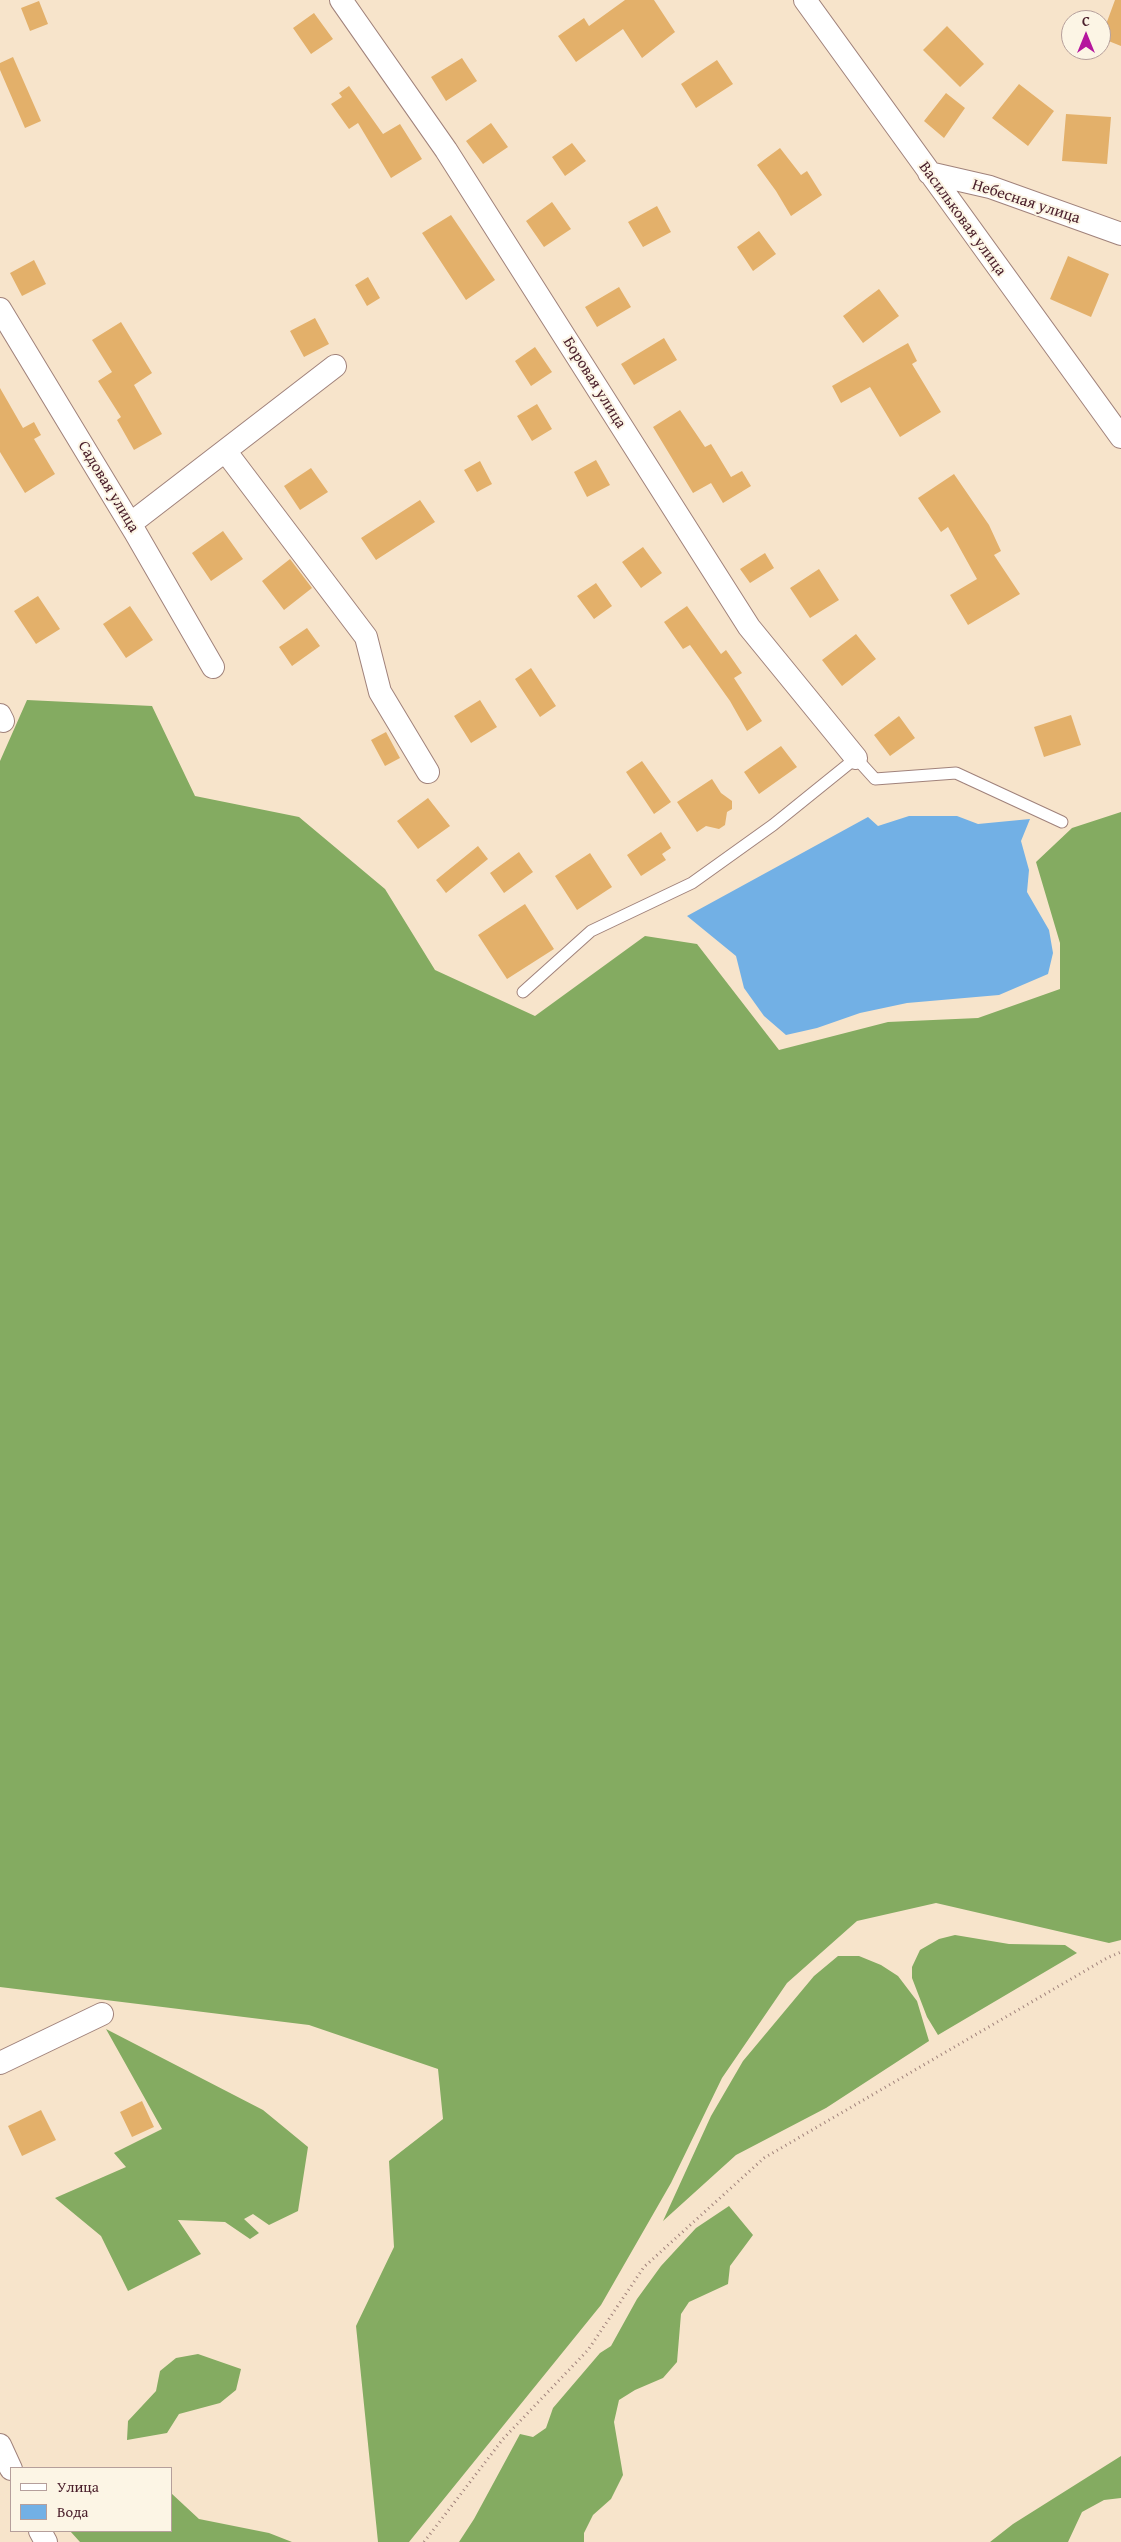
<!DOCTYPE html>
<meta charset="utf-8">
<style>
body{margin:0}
#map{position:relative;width:1121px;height:2542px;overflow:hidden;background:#f7e4cb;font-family:"Gentium Book Plus",serif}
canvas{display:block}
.legend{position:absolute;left:10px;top:2467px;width:162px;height:65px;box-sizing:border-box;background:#fcf5e5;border:1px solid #b59f9b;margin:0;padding:6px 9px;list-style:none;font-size:15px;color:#4a1f2b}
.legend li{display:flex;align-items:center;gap:10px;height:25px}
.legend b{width:25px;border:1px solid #b59f9b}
.north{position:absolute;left:1061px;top:10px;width:50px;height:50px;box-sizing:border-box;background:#fcf5e5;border:1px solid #b59f9b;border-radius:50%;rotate:0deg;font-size:14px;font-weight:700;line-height:20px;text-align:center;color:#4a1f2b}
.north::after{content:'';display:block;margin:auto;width:18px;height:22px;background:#b5179e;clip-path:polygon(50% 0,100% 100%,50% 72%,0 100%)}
</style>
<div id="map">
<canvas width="1121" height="2542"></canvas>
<ul class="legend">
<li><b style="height:6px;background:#fff"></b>Улица</li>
<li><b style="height:14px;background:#72b0e5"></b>Вода</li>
</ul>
<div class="north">С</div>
</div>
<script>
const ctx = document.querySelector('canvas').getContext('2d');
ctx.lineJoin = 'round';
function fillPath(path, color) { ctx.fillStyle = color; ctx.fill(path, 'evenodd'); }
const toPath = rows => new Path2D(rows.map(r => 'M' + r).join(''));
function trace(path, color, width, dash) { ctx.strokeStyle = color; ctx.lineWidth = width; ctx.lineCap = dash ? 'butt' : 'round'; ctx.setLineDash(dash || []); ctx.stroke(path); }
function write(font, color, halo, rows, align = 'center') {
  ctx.font = font + ' "Gentium Book Plus",serif'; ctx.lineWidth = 4; ctx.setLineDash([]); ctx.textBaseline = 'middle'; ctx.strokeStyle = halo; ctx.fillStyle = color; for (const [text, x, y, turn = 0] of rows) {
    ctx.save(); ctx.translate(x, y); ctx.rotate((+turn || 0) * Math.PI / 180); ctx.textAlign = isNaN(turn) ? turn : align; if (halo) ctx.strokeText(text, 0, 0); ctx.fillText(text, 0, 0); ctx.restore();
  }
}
fillPath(toPath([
 [27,700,152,706,195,796,299,817,385,889,435,970,535,1016,645,936,697,944,779,1050,888,1022,978,1018,1060,989,1060,943,1036,862,1072,828,1121,812,1121,1940,1109,1943,936,1903,857,1921,787,1983,722,2078,671,2183,601,2305,409,2542,378,2542,356,2326,394,2247,389,2161,443,2119,438,2069,309,2025,0,1987,0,761],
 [955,1935,1009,1944,1065,1945,1077,1953,938,2035,927,2017,912,1978,912,1967,920,1950,939,1939],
 [838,1956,859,1956,881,1965,898,1976,917,2001,929,2041,826,2108,736,2155,663,2221,711,2116,743,2061,814,1976],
 [106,2029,263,2110,308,2147,298,2211,269,2225,253,2214,244,2219,259,2233,250,2239,225,2222,178,2220,201,2254,128,2291,101,2236,55,2198,126,2167,114,2153,162,2129],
 [729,2206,753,2235,730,2266,728,2284,689,2302,681,2314,677,2362,663,2378,635,2390,619,2400,614,2422,623,2475,611,2499,593,2515,584,2533,584,2542,459,2542,474,2519,520,2434,533,2437,546,2428,553,2408,600,2353,611,2346,637,2299,661,2266,696,2228],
 [198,2354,241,2369,236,2390,220,2403,179,2414,167,2433,127,2440,128,2421,156,2391,160,2371,176,2358],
 [1121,2456,1121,2498,1104,2500,1082,2512,1068,2542,990,2542,1013,2524],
 [171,2493,199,2519,269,2533,292,2542,80,2542,70,2531,171,2531]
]), '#84ab61');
fillPath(toPath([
 [909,816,957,816,978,824,1030,819,1021,841,1029,870,1027,892,1049,930,1053,953,1048,974,999,995,907,1003,860,1013,817,1028,786,1035,764,1016,744,988,736,956,687,916,868,817,878,826]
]), '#72b0e5');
fillPath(toPath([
 [625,0,654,0,675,32,642,58,623,29,576,62,558,36,584,18,589,26],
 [1115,0,1121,0,1121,46,1101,38],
 [39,1,48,24,30,31,21,8],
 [314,13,333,39,311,54,293,28],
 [947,26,984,64,960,87,923,50],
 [13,57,41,121,25,128,0,70,0,63],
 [462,58,477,81,446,101,431,77],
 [717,60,733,84,696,108,681,84],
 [1019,84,1054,111,1028,146,992,118],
 [349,86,383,134,400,124,422,159,391,178,358,123,349,129,331,104,342,97,339,93],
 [946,93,965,108,944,138,924,121],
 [1066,114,1111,117,1107,164,1062,161],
 [491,123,508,147,483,164,466,141],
 [572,143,586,161,565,176,552,157],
 [780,148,801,175,807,171,822,195,791,216,776,191,757,165],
 [552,202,571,229,544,247,526,221],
 [657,206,671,232,643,247,628,222],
 [451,215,495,280,466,300,422,233],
 [759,231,776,254,753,271,737,247],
 [1068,256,1109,274,1091,317,1050,299],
 [34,260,46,284,22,296,10,273],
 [368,277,380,298,367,306,355,285],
 [619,287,631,307,597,327,585,307],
 [879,289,899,316,863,343,843,316],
 [315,318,329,344,304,357,290,331],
 [121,322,152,373,134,385,162,434,134,450,117,420,121,417,98,381,112,372,92,340],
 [664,338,677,360,634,385,621,364],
 [908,343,917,361,912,364,941,412,900,437,870,387,841,403,832,386],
 [535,347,552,372,531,386,515,361],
 [0,388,23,428,34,422,41,435,34,439,55,474,25,493,0,452],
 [537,404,552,429,532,441,517,416],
 [680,410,705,447,711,444,731,477,742,471,751,486,723,503,711,483,693,493,653,427],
 [596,460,610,485,587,497,574,472],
 [480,461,492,484,477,492,464,470],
 [311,468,328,492,300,510,284,486],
 [954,474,989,525,1001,551,994,555,1020,594,968,625,950,595,977,579,948,527,941,532,918,498],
 [420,500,435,522,376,560,361,538],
 [223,531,243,559,211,581,192,553],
 [643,547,662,573,641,588,622,562],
 [765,553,774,568,750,583,740,569],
 [290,559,312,588,284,610,262,581],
 [819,569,839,600,810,618,790,588],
 [596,583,612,606,594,619,577,596],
 [38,596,60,629,36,644,14,611],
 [130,606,153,640,126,658,103,624],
 [687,606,721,654,726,650,742,673,734,678,762,721,747,731,730,701,690,645,683,649,664,622],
 [307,628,320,646,292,666,279,647],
 [856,634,876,659,842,686,822,660],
 [531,668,556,706,540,717,515,679],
 [480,700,497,727,471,743,454,716],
 [1071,715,1081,745,1044,757,1034,727],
 [899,716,915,738,890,756,874,735],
 [386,732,400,758,385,766,371,740],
 [781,746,797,767,759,794,744,772],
 [642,761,671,802,654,814,626,772],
 [712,779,721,793,732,801,732,809,727,812,725,825,719,829,706,826,697,832,677,802],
 [428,798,450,826,418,849,397,821],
 [661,832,671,848,662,854,666,860,641,876,627,855],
 [478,846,488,859,446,893,436,880],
 [519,852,533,872,504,893,490,873],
 [590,853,612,887,577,910,555,876],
 [525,904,554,949,507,979,478,935],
 [142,2101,154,2127,132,2137,120,2112],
 [41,2110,56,2140,22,2156,8,2126]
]), '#e3b06a');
const lane = toPath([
 [523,992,591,931,692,883,773,825,856,758,875,779,956,773,1062,822]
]);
const street = toPath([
 [341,0,446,150,749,627,856,758],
 [805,0,1121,437],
 [929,173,990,187,1121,234],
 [0,309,135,532,213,667],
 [226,452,366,637,380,692,428,772],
 [130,524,335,366],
 [0,715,3,721],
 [0,2063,102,2014],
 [0,2445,11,2469],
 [40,2531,46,2542]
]);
trace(lane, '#a0827b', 13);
trace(street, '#a0827b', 24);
trace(toPath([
 [424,2542,503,2439,588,2350,644,2267,764,2158,1107,1958,1121,1952]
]), '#a0827b', 3, [1, 4]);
trace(lane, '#fff', 11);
trace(street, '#fff', 22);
write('16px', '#4a1f2b', '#fcf5e5', [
 ["Небесная улица",1026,202,18],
 ["Васильковая улица",962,219,54],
 ["Боровая улица",594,383,58],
 ["Садовая улица",108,487,59]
]);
</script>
